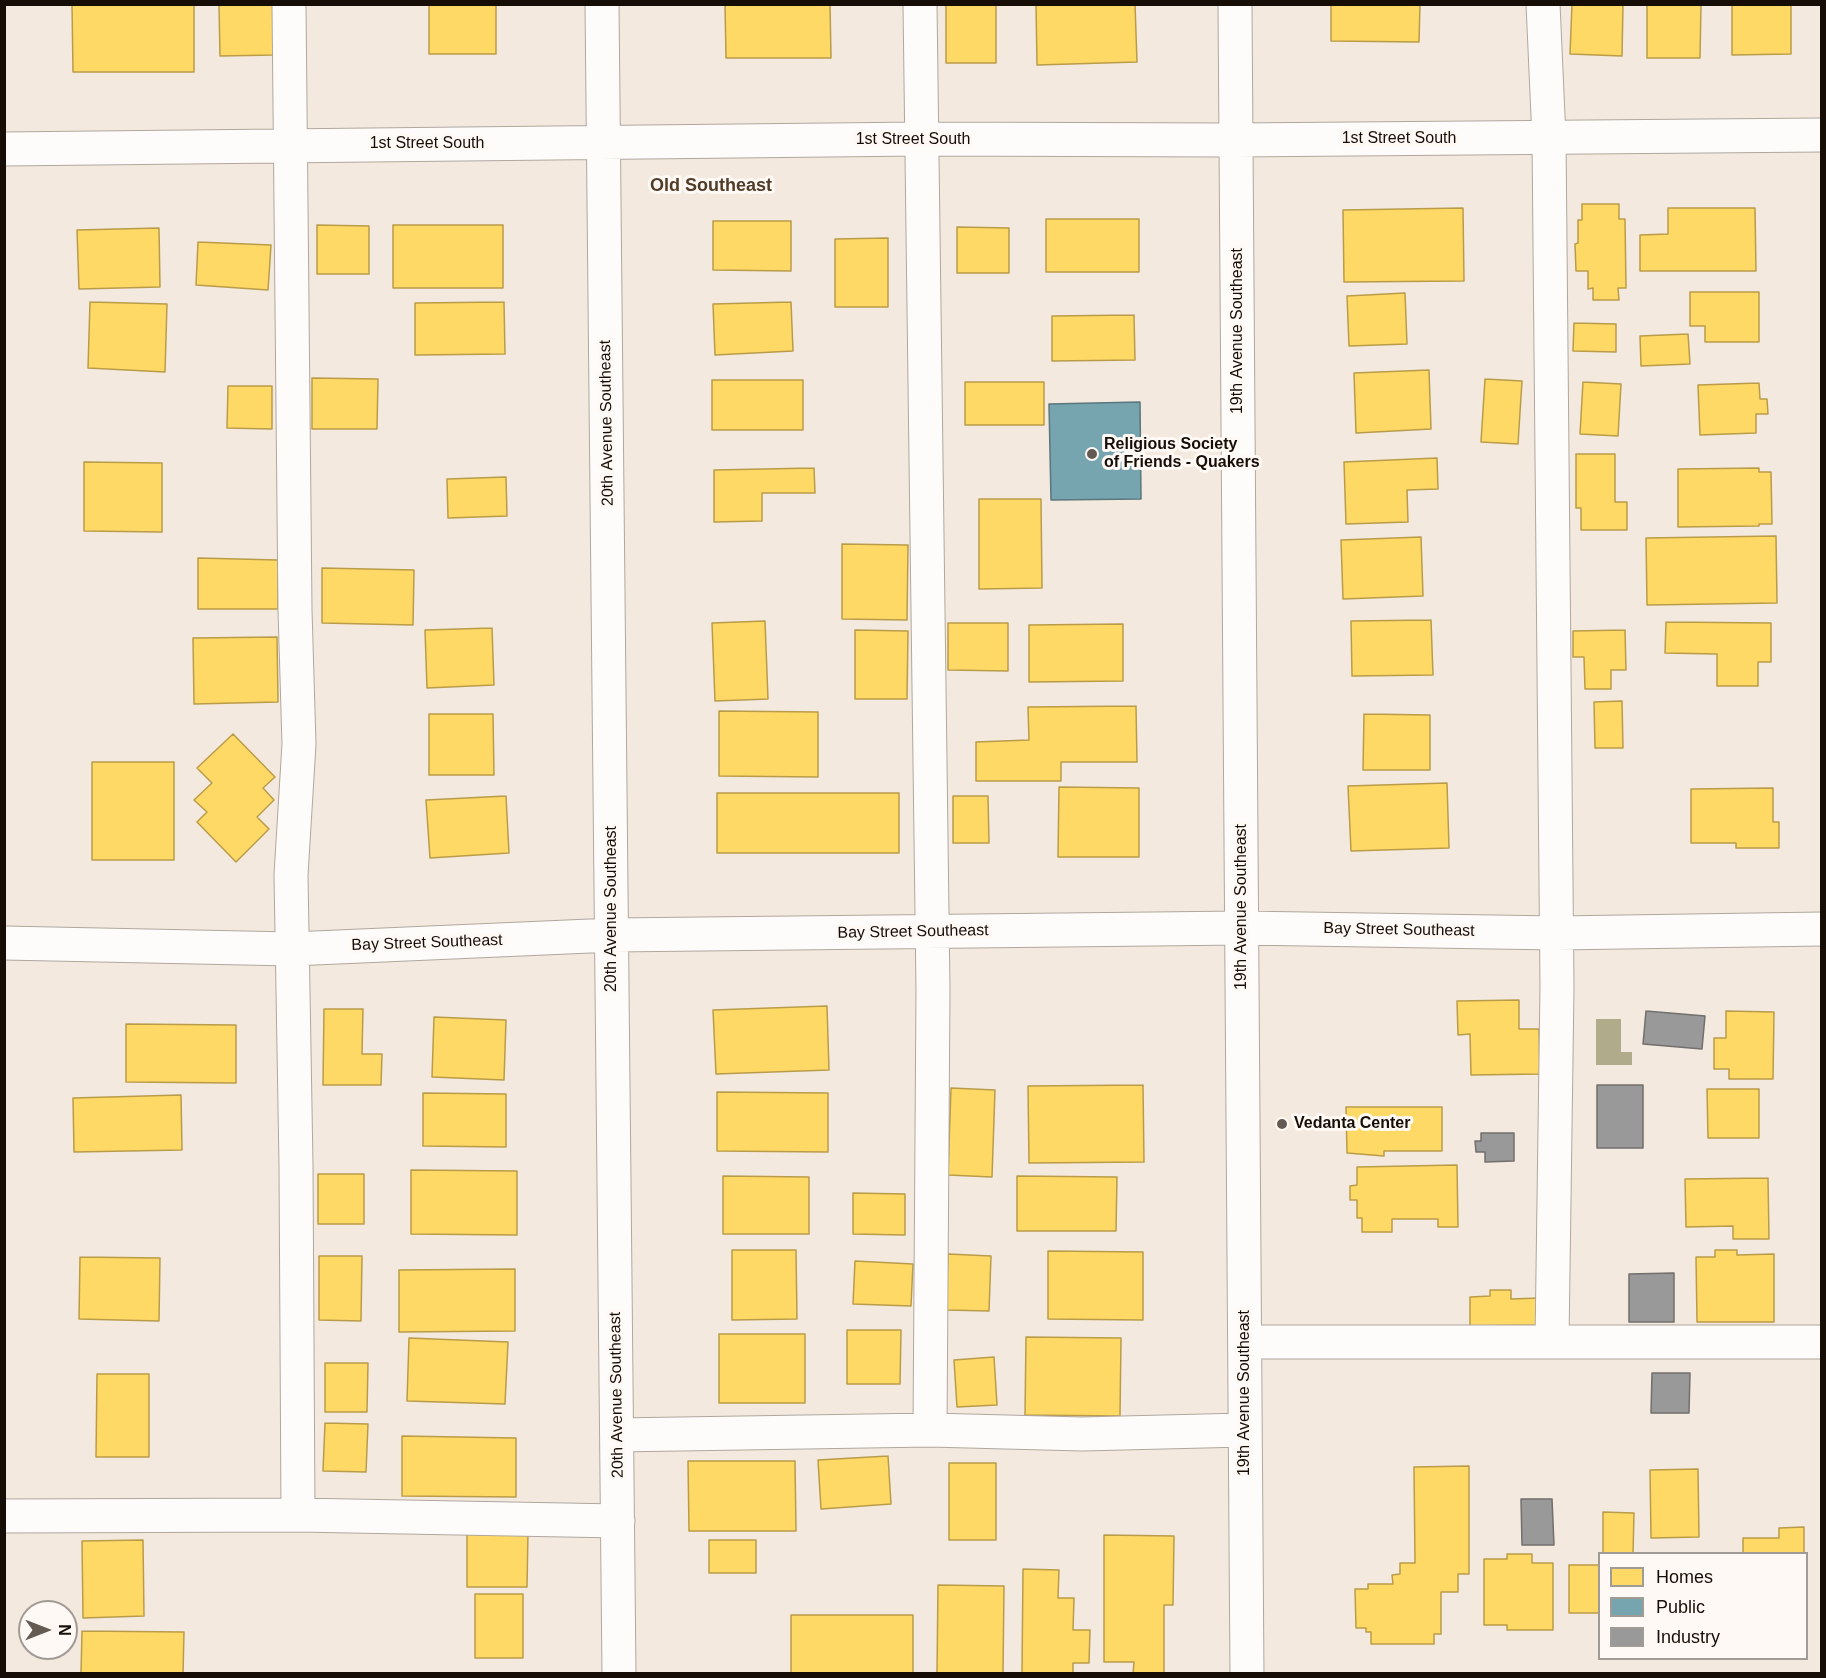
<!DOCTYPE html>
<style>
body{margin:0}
#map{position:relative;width:1826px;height:1678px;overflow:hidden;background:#f4e9de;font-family:Arial,sans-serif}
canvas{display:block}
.frame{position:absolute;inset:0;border:6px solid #160d06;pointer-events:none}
.legend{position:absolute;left:1598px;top:1552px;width:210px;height:108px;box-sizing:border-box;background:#fef9f4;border:2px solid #a19b95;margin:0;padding:8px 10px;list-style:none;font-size:18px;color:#160d06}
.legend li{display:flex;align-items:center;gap:12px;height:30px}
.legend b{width:30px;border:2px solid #a19b95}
.north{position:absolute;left:18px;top:1600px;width:60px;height:60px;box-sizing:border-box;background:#fef9f4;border:2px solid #a19b95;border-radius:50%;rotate:90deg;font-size:16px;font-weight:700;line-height:24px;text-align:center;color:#160d06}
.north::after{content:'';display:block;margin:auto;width:21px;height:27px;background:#645a52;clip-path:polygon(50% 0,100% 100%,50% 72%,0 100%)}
</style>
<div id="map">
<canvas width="1826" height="1678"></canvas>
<div class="frame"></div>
<ul class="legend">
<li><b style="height:16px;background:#ffd966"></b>Homes</li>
<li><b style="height:16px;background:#76a5af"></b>Public</li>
<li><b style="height:16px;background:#999"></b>Industry</li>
</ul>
<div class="north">N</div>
</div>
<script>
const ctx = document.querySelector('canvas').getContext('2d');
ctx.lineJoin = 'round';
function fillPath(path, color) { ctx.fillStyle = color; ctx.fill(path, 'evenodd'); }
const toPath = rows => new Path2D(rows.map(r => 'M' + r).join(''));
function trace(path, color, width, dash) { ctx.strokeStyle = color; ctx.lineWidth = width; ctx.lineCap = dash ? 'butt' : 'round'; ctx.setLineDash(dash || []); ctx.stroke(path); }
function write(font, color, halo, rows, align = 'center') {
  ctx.font = font + ' Arial,sans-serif'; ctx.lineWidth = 6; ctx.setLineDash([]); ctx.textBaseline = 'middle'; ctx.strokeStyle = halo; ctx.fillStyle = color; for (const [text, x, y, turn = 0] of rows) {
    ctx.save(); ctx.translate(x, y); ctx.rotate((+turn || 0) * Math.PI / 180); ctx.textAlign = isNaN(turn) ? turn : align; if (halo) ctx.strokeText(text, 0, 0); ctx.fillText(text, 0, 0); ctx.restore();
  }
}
fillPath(toPath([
 [1596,1019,1621,1019,1621,1052,1632,1052,1632,1065,1596,1065]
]), '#b0ab8b');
const homes = toPath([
 [72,4,194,4,194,72,73,72,72,4],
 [219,4,273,4,274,55,220,56,219,4],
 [429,4,496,4,496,54,429,54,429,4],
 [725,4,830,4,831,58,726,58,725,4],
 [946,4,996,4,996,63,946,63,946,4],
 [1036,4,1135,4,1137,62,1037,65,1036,4],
 [1331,4,1420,4,1419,42,1331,41,1331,4],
 [1572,4,1623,4,1622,56,1570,54,1572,4],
 [1647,4,1701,4,1700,58,1647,58,1647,4],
 [1732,4,1791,4,1791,54,1732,55,1732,4],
 [1582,204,1619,204,1619,219,1625,219,1626,288,1618,288,1619,300,1593,300,1593,288,1588,289,1588,271,1576,271,1575,244,1578,243,1578,220,1582,220,1582,204],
 [1463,208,1464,281,1344,282,1343,210,1463,208],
 [1668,208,1755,208,1756,271,1640,271,1640,235,1668,234,1668,208],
 [1046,219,1139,219,1139,272,1046,272,1046,219],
 [713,221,791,221,791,271,713,270,713,221],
 [317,225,369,226,369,274,317,274,317,225],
 [393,225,503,225,503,288,393,288,393,225],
 [957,227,1009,228,1009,273,957,273,957,227],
 [159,228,160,287,79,289,77,230,159,228],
 [888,238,888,307,835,307,835,239,888,238],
 [198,242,271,245,268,290,196,285,198,242],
 [1690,292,1759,292,1759,342,1705,342,1705,326,1690,326,1690,292],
 [1405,293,1407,344,1349,346,1347,296,1405,293],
 [90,302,167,304,165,372,88,368,90,302],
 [504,302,505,354,415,355,415,303,504,302],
 [791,302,793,351,715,355,713,304,791,302],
 [1134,315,1135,360,1052,361,1052,316,1134,315],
 [1574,323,1616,324,1616,352,1573,351,1574,323],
 [1688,334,1690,364,1641,366,1640,336,1688,334],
 [1429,370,1431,429,1356,433,1354,373,1429,370],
 [312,378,378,379,377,429,312,429,312,378],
 [1485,379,1522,381,1518,444,1481,442,1485,379],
 [712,380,803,380,803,430,712,430,712,380],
 [965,382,1044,382,1044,425,965,425,965,382],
 [1583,382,1621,384,1618,436,1580,434,1583,382],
 [1759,383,1760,399,1767,399,1768,414,1756,414,1756,433,1700,435,1698,385,1759,383],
 [228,386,272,386,272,429,227,428,228,386],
 [1576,454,1615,454,1615,502,1627,502,1627,530,1581,530,1581,508,1576,508,1576,454],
 [1437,458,1438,489,1407,490,1408,522,1346,524,1344,462,1437,458],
 [84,462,162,463,162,532,84,531,84,462],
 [814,468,815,493,762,493,762,521,714,522,714,470,814,468],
 [1759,468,1759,472,1771,472,1772,524,1759,524,1759,526,1678,527,1678,469,1759,468],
 [506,477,507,516,448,518,447,479,506,477],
 [979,499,1041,499,1042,588,979,589,979,499],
 [1776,536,1777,603,1647,605,1646,538,1776,536],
 [1421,537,1423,596,1343,599,1341,540,1421,537],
 [842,544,908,545,907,620,842,619,842,544],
 [198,558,278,560,278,609,198,609,198,558],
 [322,568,414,570,413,625,322,623,322,568],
 [1431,620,1433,675,1352,676,1351,621,1431,620],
 [765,621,768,699,715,701,712,623,765,621],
 [1666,622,1771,623,1771,662,1758,662,1758,686,1717,686,1717,654,1665,653,1666,622],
 [948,623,1008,623,1008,671,948,670,948,623],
 [1123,624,1123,681,1029,682,1029,625,1123,624],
 [492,628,494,685,427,688,425,630,492,628],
 [855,630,908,631,907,699,855,699,855,630],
 [1625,630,1626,670,1611,670,1611,689,1585,689,1584,657,1573,657,1573,631,1625,630],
 [277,637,278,702,194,704,193,638,277,637],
 [1622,701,1623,748,1595,748,1594,702,1622,701],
 [1136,706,1137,762,1061,762,1061,781,976,781,976,742,1029,740,1028,707,1136,706],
 [719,711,818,712,818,777,719,776,719,711],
 [429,714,493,714,494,775,429,775,429,714],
 [1364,714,1430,715,1430,770,1363,770,1364,714],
 [233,734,275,777,263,788,274,800,257,817,269,829,236,862,197,822,207,812,194,800,212,783,197,768,233,734],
 [92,762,174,762,174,860,92,860,92,762],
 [1447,783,1449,848,1351,851,1348,786,1447,783],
 [1059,787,1139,788,1139,857,1058,857,1059,787],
 [1773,788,1773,822,1779,822,1779,848,1736,848,1736,843,1691,843,1691,789,1773,788],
 [717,793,899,793,899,853,717,853,717,793],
 [506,796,509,853,430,858,426,800,506,796],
 [953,796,988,796,989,843,953,843,953,796],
 [1519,1000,1519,1029,1539,1029,1540,1074,1471,1075,1470,1034,1458,1035,1457,1001,1519,1000],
 [827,1006,829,1070,716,1074,713,1010,827,1006],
 [324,1009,363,1009,362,1054,382,1054,381,1085,323,1085,324,1009],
 [1726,1011,1774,1012,1773,1079,1729,1079,1729,1069,1714,1069,1714,1038,1726,1038,1726,1011],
 [434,1017,506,1020,504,1080,432,1077,434,1017],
 [126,1024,236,1025,236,1083,126,1082,126,1024],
 [1143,1085,1144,1162,1029,1163,1028,1086,1143,1085],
 [951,1088,995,1090,992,1177,948,1175,951,1088],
 [1707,1089,1759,1089,1759,1138,1708,1138,1707,1089],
 [717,1092,828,1093,828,1152,717,1151,717,1092],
 [423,1093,506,1094,506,1147,423,1146,423,1093],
 [181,1095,182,1150,74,1152,73,1098,181,1095],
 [1346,1107,1442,1107,1442,1151,1384,1151,1384,1156,1347,1153,1346,1107],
 [1457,1165,1458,1227,1438,1227,1438,1219,1392,1219,1392,1232,1362,1232,1362,1218,1357,1218,1357,1200,1350,1200,1350,1186,1357,1185,1357,1167,1457,1165],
 [411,1170,517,1171,517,1235,411,1234,411,1170],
 [318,1174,364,1174,364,1224,318,1224,318,1174],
 [723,1176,809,1177,809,1234,723,1234,723,1176],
 [1017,1176,1117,1177,1116,1231,1017,1231,1017,1176],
 [1768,1178,1769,1239,1733,1239,1733,1226,1686,1227,1685,1179,1768,1178],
 [853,1193,905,1194,905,1235,853,1234,853,1193],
 [732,1250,796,1250,797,1319,732,1320,732,1250],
 [1715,1250,1737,1250,1737,1255,1774,1254,1774,1322,1697,1322,1696,1257,1715,1257,1715,1250],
 [1048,1251,1143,1252,1143,1320,1048,1319,1048,1251],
 [948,1254,991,1256,989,1311,946,1310,948,1254],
 [319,1256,362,1256,361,1321,319,1320,319,1256],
 [80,1257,160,1258,159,1321,79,1319,80,1257],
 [855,1261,913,1264,911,1306,853,1304,855,1261],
 [515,1269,515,1331,399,1332,399,1270,515,1269],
 [1490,1290,1511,1290,1511,1299,1540,1298,1540,1325,1470,1326,1470,1297,1490,1296,1490,1290],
 [847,1330,901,1330,900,1384,847,1384,847,1330],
 [719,1334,805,1334,805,1403,719,1403,719,1334],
 [1026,1337,1121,1338,1120,1416,1025,1415,1026,1337],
 [409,1338,508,1342,505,1404,407,1401,409,1338],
 [994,1357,997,1405,957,1407,954,1360,994,1357],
 [325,1363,368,1363,367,1412,325,1412,325,1363],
 [97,1374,149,1374,149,1457,96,1457,97,1374],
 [325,1423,368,1424,366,1472,323,1471,325,1423],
 [402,1436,516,1438,516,1497,402,1496,402,1436],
 [888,1456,891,1504,821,1509,818,1460,888,1456],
 [688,1461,795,1461,796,1531,689,1531,688,1461],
 [949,1463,996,1463,996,1540,949,1540,949,1463],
 [1469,1466,1469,1574,1458,1574,1458,1592,1441,1592,1441,1634,1434,1634,1434,1644,1371,1644,1371,1632,1366,1632,1366,1628,1356,1628,1355,1589,1368,1589,1368,1584,1393,1584,1392,1575,1400,1574,1400,1563,1415,1563,1414,1467,1469,1466],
 [1698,1469,1699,1537,1651,1538,1650,1470,1698,1469],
 [1603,1512,1634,1513,1633,1554,1603,1554,1603,1512],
 [1804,1527,1804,1554,1743,1554,1743,1538,1779,1538,1779,1528,1804,1527],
 [467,1531,528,1532,527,1587,467,1587,467,1531],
 [1104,1535,1174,1536,1173,1605,1164,1605,1164,1674,1133,1674,1134,1662,1104,1662,1104,1535],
 [143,1540,144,1616,83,1618,82,1541,143,1540],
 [709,1540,756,1540,756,1573,709,1573,709,1540],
 [1507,1554,1532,1554,1532,1563,1553,1563,1553,1630,1507,1630,1507,1625,1484,1625,1484,1559,1507,1559,1507,1554],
 [1569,1565,1600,1565,1600,1630,1599,1613,1569,1613,1569,1565],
 [1023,1569,1059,1570,1058,1598,1074,1598,1073,1630,1090,1630,1089,1663,1073,1663,1073,1674,1022,1674,1023,1569],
 [938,1585,1004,1586,1003,1674,937,1674,938,1585],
 [475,1594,523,1594,523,1658,475,1658,475,1594],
 [791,1615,913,1615,913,1674,791,1674,791,1615],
 [82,1631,184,1632,183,1674,81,1674,82,1631]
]);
fillPath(homes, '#ffd966');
trace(homes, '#b99c49', 1.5);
const public = toPath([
 [1140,402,1141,499,1051,500,1049,404,1140,402]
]);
fillPath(public, '#76a5af');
trace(public, '#59777c', 1.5);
const industry = toPath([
 [1646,1011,1705,1016,1702,1049,1643,1044,1646,1011],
 [1597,1085,1643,1085,1643,1148,1597,1148,1597,1085],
 [1481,1133,1514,1133,1514,1161,1485,1162,1485,1152,1476,1152,1475,1141,1481,1141,1481,1133],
 [1674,1273,1674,1322,1629,1322,1629,1274,1674,1273],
 [1652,1373,1690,1373,1689,1413,1651,1413,1652,1373],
 [1521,1499,1552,1499,1554,1545,1522,1545,1521,1499]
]);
fillPath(industry, '#999');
trace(industry, '#726f6d', 1.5);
const minor = toPath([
 [289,4,295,610,299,744,291,875,296,1165,298,1515,618,1521],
 [602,4,619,1674],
 [920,4,933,989,930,1430,1082,1434,1245,1430],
 [1235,4,1247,1674],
 [1543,4,1549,138,1557,987,1552,1342,1822,1342],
 [4,149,920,139,1236,140,1822,135],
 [4,943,292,949,613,935,1242,928,1557,933,1822,929],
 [1245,1342,1552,1342],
 [617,1435,930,1430],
 [4,1516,298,1515]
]);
trace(minor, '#b0a79e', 35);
trace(minor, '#fdfcfa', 33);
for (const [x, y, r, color] of [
 [1092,454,6,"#645a52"],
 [1282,1124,6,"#645a52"]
]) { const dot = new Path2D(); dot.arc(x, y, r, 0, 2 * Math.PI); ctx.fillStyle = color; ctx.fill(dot); trace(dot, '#fef9f4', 2); }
write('16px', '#160d06', '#fef9f4', [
 ["1st Street South",1399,139],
 ["1st Street South",913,140],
 ["1st Street South",427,144],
 ["19th Avenue Southeast",1238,331,-90],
 ["20th Avenue Southeast",607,423,-91],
 ["19th Avenue Southeast",1242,907,-90],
 ["20th Avenue Southeast",612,909,-90],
 ["Bay Street Southeast",1399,930,1],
 ["Bay Street Southeast",913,932,-1],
 ["Bay Street Southeast",427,943,-2],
 ["19th Avenue Southeast",1245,1393,-90],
 ["20th Avenue Southeast",617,1395,-91]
]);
write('bold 16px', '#160d06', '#fef9f4', [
 ["Religious Society",1104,445],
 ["of Friends - Quakers",1104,463],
 ["Vedanta Center",1294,1124]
], 'left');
write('bold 18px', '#503c27', '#fef9f4', [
 ["Old Southeast",711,186]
]);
</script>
